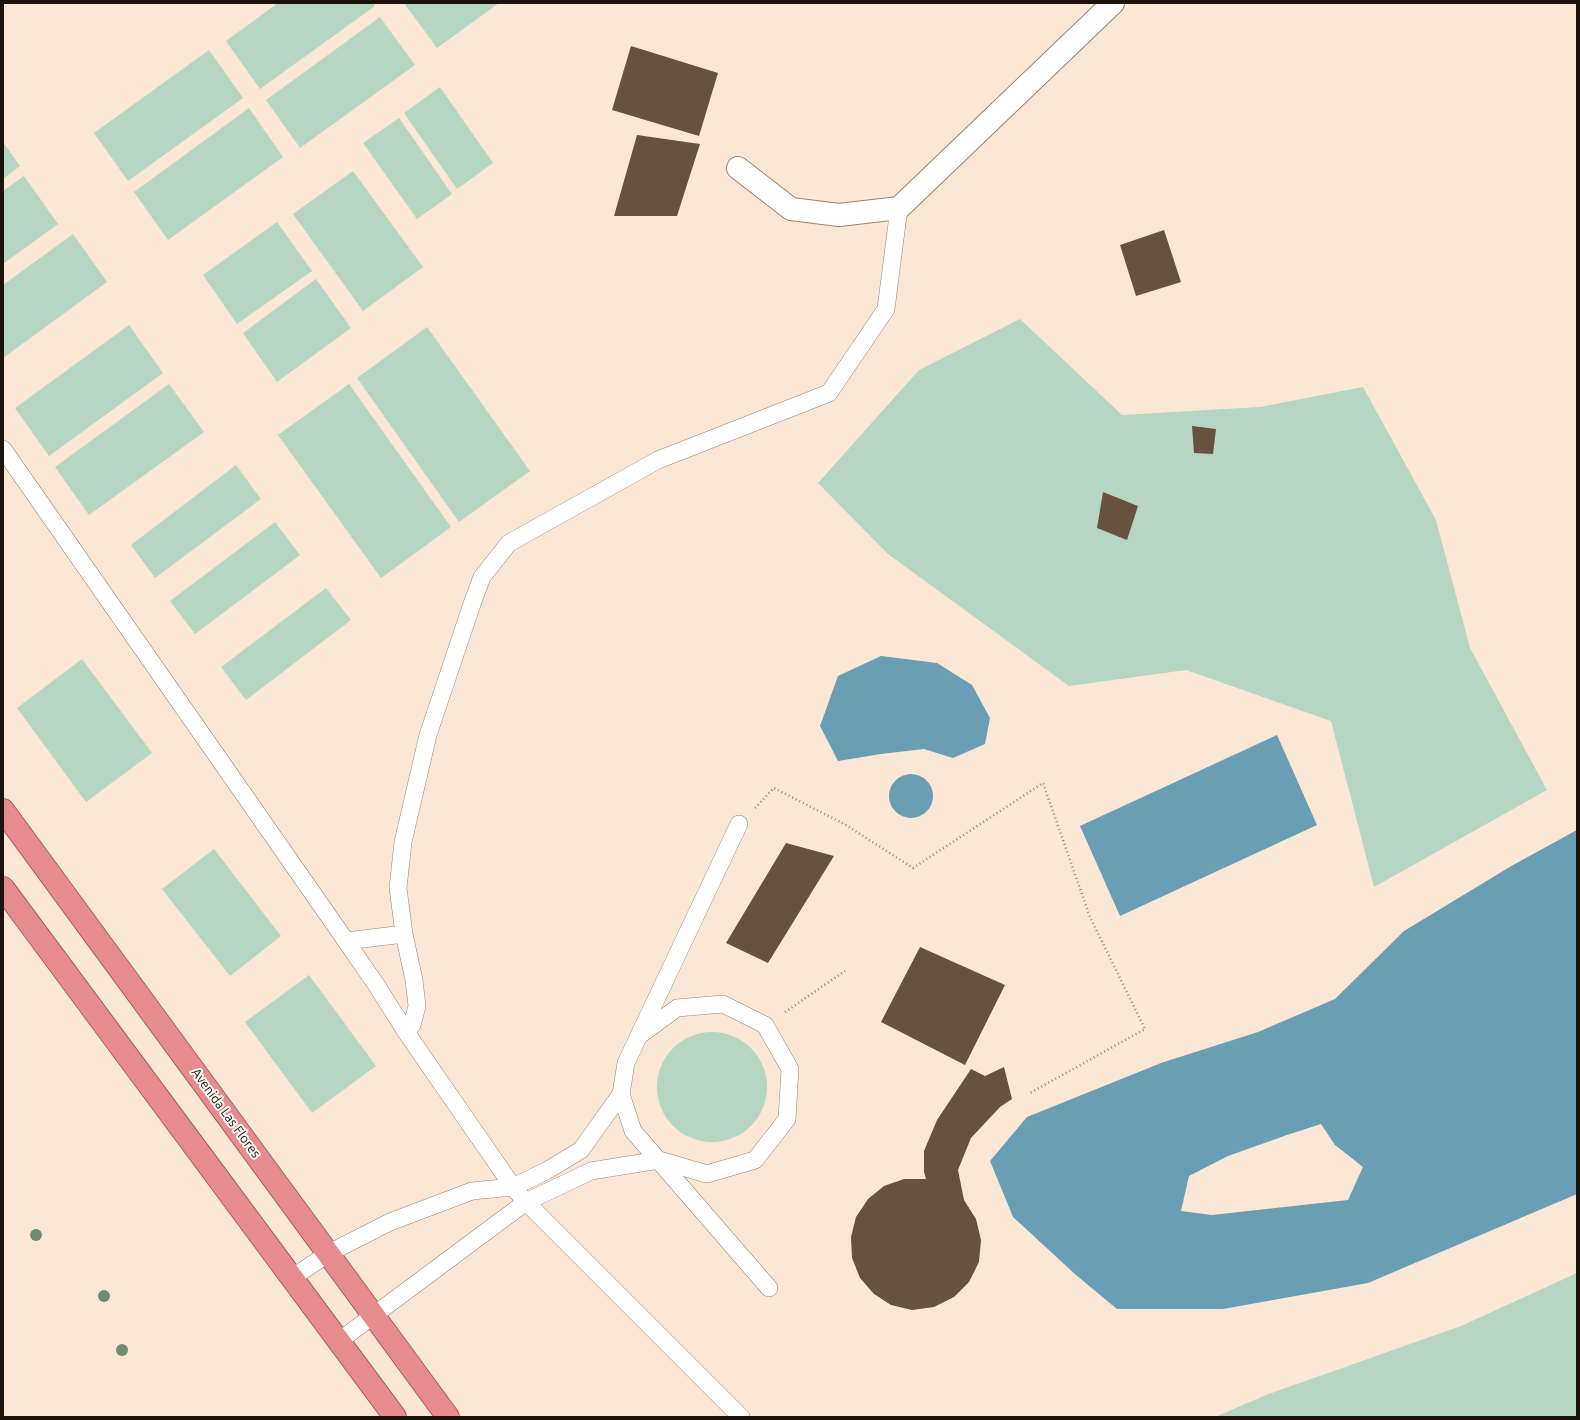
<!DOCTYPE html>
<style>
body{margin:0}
#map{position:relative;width:1580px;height:1420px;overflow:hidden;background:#fbe7d5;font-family:Ubuntu,sans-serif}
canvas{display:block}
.frame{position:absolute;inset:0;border:4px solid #1c140c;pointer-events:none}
</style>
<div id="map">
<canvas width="1580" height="1420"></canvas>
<div class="frame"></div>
</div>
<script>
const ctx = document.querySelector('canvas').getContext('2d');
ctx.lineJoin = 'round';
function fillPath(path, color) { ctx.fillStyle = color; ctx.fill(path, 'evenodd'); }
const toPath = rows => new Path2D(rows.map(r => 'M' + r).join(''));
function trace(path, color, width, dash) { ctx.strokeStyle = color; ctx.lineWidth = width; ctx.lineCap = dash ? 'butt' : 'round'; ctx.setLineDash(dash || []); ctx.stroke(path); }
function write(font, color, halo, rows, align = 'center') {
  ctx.font = font + ' Ubuntu,sans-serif'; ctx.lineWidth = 4; ctx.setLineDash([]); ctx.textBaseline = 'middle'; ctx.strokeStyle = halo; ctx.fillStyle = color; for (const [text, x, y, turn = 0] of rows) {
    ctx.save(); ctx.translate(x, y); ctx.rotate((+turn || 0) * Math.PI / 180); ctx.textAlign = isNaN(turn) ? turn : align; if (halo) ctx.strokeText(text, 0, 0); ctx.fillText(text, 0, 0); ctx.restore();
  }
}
fillPath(toPath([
 [278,3,373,3,375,6,260,89,226,41],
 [404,3,499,3,437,48],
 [380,17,415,65,300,148,266,100],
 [209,50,243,98,128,181,94,133],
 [440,87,493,163,457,189,404,113],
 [249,108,283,157,168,240,134,192],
 [399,118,452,194,417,219,363,143],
 [3,142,20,166,3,179],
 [353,171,423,267,363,311,293,214],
 [24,176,58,224,3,264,3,191],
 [277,222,312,271,237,324,203,275],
 [73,234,107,282,3,358,3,285],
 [316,279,351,328,277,382,243,333],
 [1020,319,1122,415,1260,407,1363,387,1436,520,1470,648,1547,790,1374,887,1331,721,1186,670,1069,686,888,554,818,483,919,370],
 [129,325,163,373,49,456,15,408],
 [427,327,530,471,459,522,357,378],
 [169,384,204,432,89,515,55,467],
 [349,384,451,527,381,578,278,435],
 [236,465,261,499,155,578,131,545],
 [275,522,300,555,195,634,170,601],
 [326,588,351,620,246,700,221,667],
 [82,659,152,753,86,802,17,708],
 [214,849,281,936,230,976,162,889],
 [309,975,376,1066,312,1113,245,1022],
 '657 1087a55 55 0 1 1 110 0a55 55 0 1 1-110 0Z',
 [1577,1273,1577,1417,1215,1417,1266,1395,1461,1326]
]), '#b6d5c2');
fillPath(toPath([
 [881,656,937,663,972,685,990,718,985,744,953,758,924,749,881,754,838,761,820,726,838,676],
 [1277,735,1317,825,1120,916,1080,826],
 '889 796a22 22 0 1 1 44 0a22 22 0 1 1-44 0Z',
 [1577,830,1577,1194,1368,1283,1223,1309,1117,1309,1076,1275,1013,1217,990,1161,1027,1117,1161,1063,1258,1032,1335,999,1404,931,1513,865],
 [1321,1124,1335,1145,1363,1167,1348,1200,1212,1215,1181,1211,1189,1176,1228,1156,1287,1135]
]), '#699eb4');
fillPath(toPath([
 [631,46,718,73,699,136,612,110],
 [637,135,700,144,677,216,614,216],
 [1164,230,1181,282,1136,296,1120,245],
 [1192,426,1216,429,1213,454,1194,453],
 [1103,492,1138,506,1127,540,1097,528],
 [786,843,834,856,768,963,726,943],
 [920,947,1005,985,965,1065,881,1022],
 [1004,1067,1012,1099,1000,1107,971,1138,958,1170,964,1200,976,1219,981,1240,979,1262,969,1282,954,1297,934,1307,912,1310,891,1305,874,1294,860,1278,852,1258,851,1237,856,1217,868,1199,884,1186,904,1179,926,1179,924,1172,924,1151,937,1120,971,1069,985,1076]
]), '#67523f');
const lane = toPath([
 [3,449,346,941,377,986,406,1032,513,1187,526,1202,741,1417],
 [346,941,404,934],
 [406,1032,412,1025,417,1006,414,980,404,934,398,888,403,842,428,735,472,604,482,577,509,543,658,460,829,393,886,309,899,208],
 [621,1094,633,1131,769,1288],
 [292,1278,329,1253,390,1222,472,1191,513,1187,546,1171,581,1150,621,1094,626,1063,739,824],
 [339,1341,526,1202,591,1171,659,1160,707,1174,755,1160,787,1119,790,1069,765,1025,723,1004,677,1008,640,1035]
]);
const street = toPath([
 [738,168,791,209,839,215,899,208,1113,3]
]);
const highway = toPath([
 [3,810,448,1417],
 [3,888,395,1417]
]);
trace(lane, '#9b8470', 18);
trace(street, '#9b8470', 24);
trace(highway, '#9f6260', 24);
trace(toPath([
 [755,808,774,788,846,825,913,868,1043,783,1090,917,1145,1029,1030,1093],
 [785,1012,845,971]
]), '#98897c', 2.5, [1, 3]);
trace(lane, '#fff', 17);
trace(street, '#fff', 22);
trace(highway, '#e68c8e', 22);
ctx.fillStyle = '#718a73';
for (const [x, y] of [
 [36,1235],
 [104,1296],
 [122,1350]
]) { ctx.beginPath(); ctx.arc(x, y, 6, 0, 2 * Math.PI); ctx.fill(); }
write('13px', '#1c140c', '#fcf7f3', [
 ["Avenida Las Flores",226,1113,54]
]);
</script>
